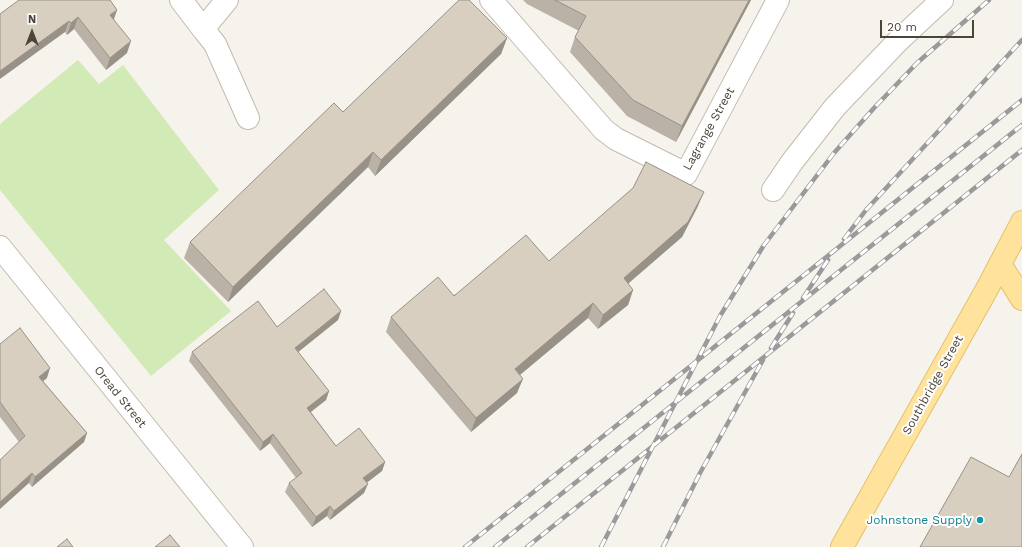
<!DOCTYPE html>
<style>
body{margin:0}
#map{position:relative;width:1022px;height:547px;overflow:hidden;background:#f6f3ec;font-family:"Work Sans",sans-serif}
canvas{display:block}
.north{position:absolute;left:12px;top:12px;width:40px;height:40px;-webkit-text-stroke:3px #fff;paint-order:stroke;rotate:0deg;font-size:11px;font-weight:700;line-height:16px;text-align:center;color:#4b4439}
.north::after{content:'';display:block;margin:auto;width:14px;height:18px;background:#4b4439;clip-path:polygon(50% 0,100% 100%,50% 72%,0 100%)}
.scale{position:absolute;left:880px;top:20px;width:94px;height:18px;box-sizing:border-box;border:2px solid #4b4439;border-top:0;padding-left:5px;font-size:12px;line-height:14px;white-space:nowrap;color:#4b4439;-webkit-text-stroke:3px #fff;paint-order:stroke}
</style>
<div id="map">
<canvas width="1022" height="547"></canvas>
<div class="north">N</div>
<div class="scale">20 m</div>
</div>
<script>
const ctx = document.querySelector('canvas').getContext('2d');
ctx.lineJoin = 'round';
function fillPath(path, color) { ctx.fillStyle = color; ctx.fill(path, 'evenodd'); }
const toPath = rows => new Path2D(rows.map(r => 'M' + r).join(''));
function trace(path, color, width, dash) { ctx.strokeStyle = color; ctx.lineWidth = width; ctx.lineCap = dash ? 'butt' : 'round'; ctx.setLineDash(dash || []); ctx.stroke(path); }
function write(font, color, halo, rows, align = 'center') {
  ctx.font = font + ' "Work Sans",sans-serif'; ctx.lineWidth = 4; ctx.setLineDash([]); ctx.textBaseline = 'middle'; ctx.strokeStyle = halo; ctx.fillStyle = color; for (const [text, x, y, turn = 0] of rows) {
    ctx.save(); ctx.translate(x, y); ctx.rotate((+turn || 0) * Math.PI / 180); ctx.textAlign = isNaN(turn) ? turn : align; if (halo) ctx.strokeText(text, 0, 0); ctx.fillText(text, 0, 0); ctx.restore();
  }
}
fillPath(toPath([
 [78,60,99,84,123,65,219,190,164,240,231,311,151,376,0,190,0,124]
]), '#d2eab5');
const minor = toPath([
 [181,0,203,29],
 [227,0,203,29,215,44,248,118],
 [491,0,604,130,616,139,686,174,778,0],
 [773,190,792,162,835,107,898,41,942,0],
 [0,247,242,547]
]);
const major = toPath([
 [1000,264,1022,299],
 [842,547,987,289,1022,222]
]);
trace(minor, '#c2bbae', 24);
trace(major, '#e6c16a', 24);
trace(minor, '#fff', 22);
trace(major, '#ffe39c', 22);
const rail = toPath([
 [844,239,866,210,1022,40],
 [803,298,828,260],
 [771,348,793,313],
 [465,547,1022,100],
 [495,547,1022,125],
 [527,547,1022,150],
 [601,547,720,316,764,245,834,153,874,108,917,63,989,0],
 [663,547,700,473,763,360]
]);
trace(rail, '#9a9a9a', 4.5);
trace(rail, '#fff', 3, [9]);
fillPath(toPath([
 [523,0,751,0,676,142,627,116,570,52,575,37,579,31,527,4],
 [117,10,114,19,127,53,106,70,74,29,67,35,65,32,0,14],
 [507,38,501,54,375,176,368,167,228,302,184,258,190,242,343,112],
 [698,206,682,237,628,284,633,290,628,305,598,329,588,318,520,375,517,393,471,432,386,332,391,317,549,261],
 [341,311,338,320,298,352,329,391,326,400,311,412,336,446,385,462,382,471,366,483,364,493,330,520,327,516,312,527,285,492,289,483,296,478,270,443,260,451,189,361,192,352,277,327],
 [0,344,47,378,43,381,87,433,84,442,32,487,29,483,19,442,0,417]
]), '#bab2a6');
fillPath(toPath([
 [749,0,751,0,676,142,682,126],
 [117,10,113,21,110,15],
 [78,17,74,29,67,35,71,23],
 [69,21,65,32,0,79,0,71],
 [507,38,501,54,375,176,381,160],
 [131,41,127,53,106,70,110,58],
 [373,152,368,167,228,302,233,287],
 [704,192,698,206,682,237,618,292,624,278],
 [633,290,628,305,598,329,603,315],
 [593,303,588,318,509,384,515,369],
 [341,311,338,320,292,357,295,348],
 [50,368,47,378,36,387,39,377],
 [523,379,517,393,471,432,476,418],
 [329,391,326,400,304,417,307,408],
 [87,433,84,442,32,487,35,477],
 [273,434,270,443,260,451,263,442],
 [385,462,382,471,360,488,363,478],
 [32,473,29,483,0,509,0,502],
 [368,484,364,493,330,520,334,511],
 [330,506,327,516,312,527,316,517]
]), '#979187');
const building = toPath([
 [19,0,110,0,117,10,110,15,131,41,110,58,78,17,71,23,69,21,0,71,0,14,19,0],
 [459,0,469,0,507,38,381,160,373,152,233,287,190,242,334,103,343,112,459,0],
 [555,0,749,0,682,126,633,100,575,37,586,16,555,0],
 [646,162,704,192,688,222,624,278,633,290,603,315,593,303,515,369,523,379,476,418,391,317,438,277,454,296,526,235,549,261,633,188,646,162],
 [324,289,341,311,295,348,329,391,307,408,336,446,359,428,385,462,363,478,368,484,334,511,330,506,316,517,289,483,302,473,273,434,263,442,192,352,258,301,277,327,324,289],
 [20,328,50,368,39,377,87,433,35,477,32,473,0,502,0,460,25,436,0,402,0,344,20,328],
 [1022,454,1022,547,920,547,971,457,1009,477,1022,454],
 [170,535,180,547,155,547,170,535],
 [67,539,73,547,57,547,67,539]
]);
fillPath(building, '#d8cfc1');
trace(building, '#979187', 1);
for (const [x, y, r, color] of [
 [980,520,4,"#0f9aa8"]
]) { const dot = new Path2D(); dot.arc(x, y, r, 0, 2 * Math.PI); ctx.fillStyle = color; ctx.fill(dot); trace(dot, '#fff', 1.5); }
write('12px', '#4b4439', '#fff', [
 ["Lagrange Street",709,129,-61],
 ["Southbridge Street",933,385,-61],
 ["Oread Street",120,397,51]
]);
write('12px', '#0d838f', '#fff', [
 ["Johnstone Supply",972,520]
], 'right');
</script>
